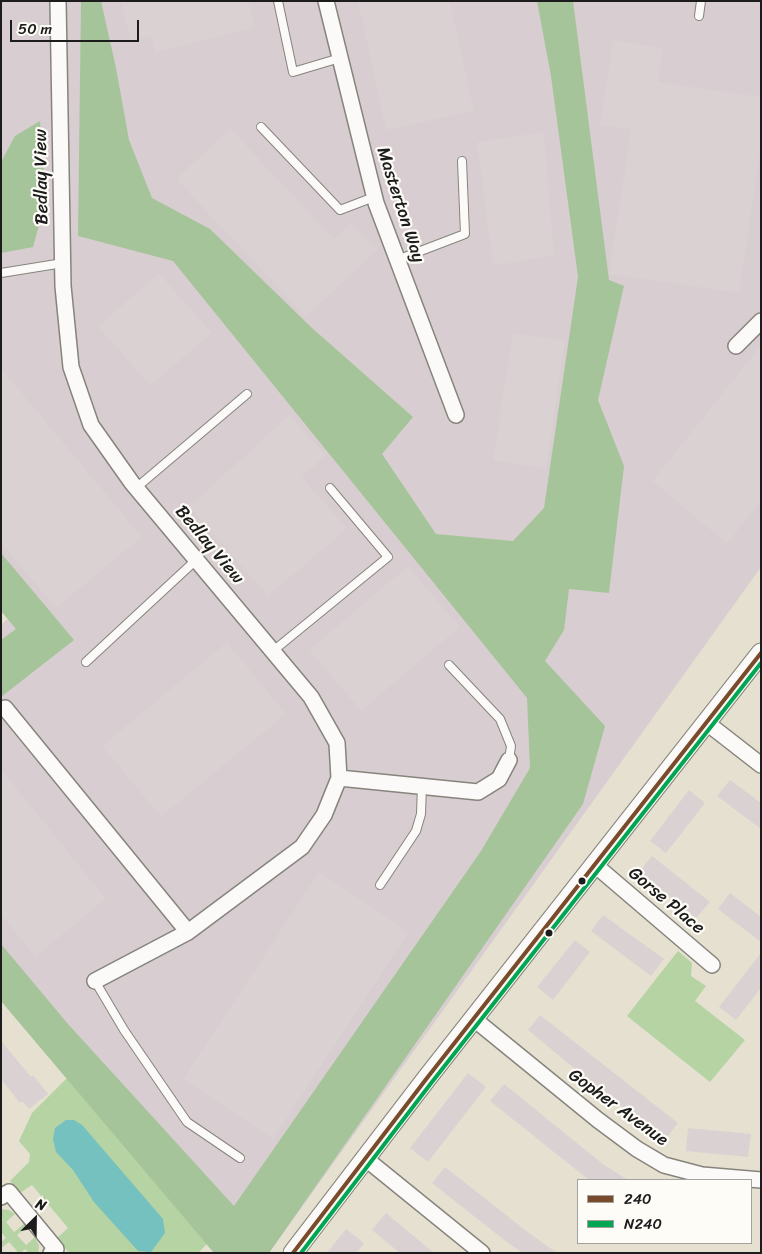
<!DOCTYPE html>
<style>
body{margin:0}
#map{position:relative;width:762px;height:1254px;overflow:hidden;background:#e5e0cf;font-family:Sriracha,sans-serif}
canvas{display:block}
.frame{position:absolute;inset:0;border:2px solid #1c1c1c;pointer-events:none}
.legend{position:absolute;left:577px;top:1179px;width:175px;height:65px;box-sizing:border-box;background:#fdfcf7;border:1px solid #a3a29f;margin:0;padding:6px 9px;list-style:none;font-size:15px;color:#1c1c1c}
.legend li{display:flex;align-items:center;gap:10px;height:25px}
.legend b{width:25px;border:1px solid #a3a29f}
.north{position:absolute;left:10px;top:1194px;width:50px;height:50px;-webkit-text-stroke:4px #fdfcf7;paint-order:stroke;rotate:23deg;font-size:14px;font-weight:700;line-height:20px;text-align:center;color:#1c1c1c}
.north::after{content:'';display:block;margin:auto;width:18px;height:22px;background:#1c1c1c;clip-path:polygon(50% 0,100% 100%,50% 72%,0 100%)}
.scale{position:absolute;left:10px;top:20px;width:129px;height:22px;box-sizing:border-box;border:2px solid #1c1c1c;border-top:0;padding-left:6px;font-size:15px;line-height:18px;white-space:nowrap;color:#1c1c1c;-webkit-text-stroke:4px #fdfcf7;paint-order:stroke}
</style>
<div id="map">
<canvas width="762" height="1254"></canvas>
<div class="frame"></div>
<ul class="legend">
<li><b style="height:6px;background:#7a4b2a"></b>240</li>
<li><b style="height:6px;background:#00a651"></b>N240</li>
</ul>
<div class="north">N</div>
<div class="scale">50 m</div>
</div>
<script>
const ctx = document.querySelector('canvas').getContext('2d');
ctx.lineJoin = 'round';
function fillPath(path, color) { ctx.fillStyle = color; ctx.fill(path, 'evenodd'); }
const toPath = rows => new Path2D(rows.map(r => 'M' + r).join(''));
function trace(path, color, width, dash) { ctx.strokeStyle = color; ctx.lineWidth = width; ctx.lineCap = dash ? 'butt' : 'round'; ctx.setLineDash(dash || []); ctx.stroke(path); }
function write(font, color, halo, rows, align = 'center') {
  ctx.font = font + ' Sriracha,sans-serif'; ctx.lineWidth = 4.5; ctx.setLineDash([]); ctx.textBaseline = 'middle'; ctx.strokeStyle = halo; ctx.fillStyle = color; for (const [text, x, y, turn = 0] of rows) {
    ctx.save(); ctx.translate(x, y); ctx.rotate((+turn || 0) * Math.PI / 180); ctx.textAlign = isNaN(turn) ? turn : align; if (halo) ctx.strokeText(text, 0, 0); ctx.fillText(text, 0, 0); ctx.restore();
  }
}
fillPath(toPath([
 [1,1,761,1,761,567,269,1253,214,1253,1,1001,1,625,16,612,1,596]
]), '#d8cdd0');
fillPath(toPath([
 [678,951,692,963,691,976,706,986,695,1001,745,1040,710,1082,627,1016],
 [67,1078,207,1244,198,1253,69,1253,57,1238,68,1228,32,1185,20,1193,10,1181,29,1162,30,1154,19,1141,32,1113],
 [1,1209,9,1210,15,1214,6,1222,14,1232,24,1224,27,1227,17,1235,26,1245,35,1237,39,1246,38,1253,29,1253,25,1249,20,1253,16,1253,17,1251,9,1242,1,1248,1,1242,6,1238,1,1232,1,1222,3,1220,1,1218]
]), '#b5d3a3');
fillPath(toPath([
 [81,1,101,1,116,68,129,140,152,198,210,229,312,328,413,417,382,454,436,534,513,541,544,508,578,277,551,76,537,1,573,1,609,280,624,286,598,400,624,466,609,593,569,589,564,630,545,661,605,726,583,804,269,1253,214,1253,1,1001,1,944,68,1024,234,1206,481,851,530,768,527,698,173,261,78,236],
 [40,121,46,200,33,247,1,253,1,162,15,136],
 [1,553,74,640,1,697,1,640,16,629,1,611]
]), '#a6c49a');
fillPath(toPath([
 [66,1120,74,1120,82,1125,163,1219,165,1233,151,1252,138,1251,94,1202,73,1170,56,1152,53,1139,55,1128]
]), '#74c1c0');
fillPath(toPath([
 [121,1,248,1,255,28,155,53,151,36,131,41],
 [358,1,450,1,474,111,386,130],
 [613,40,663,48,658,82,761,97,761,146,739,293,609,274,631,129,600,125],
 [230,128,334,239,351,223,377,250,306,317,176,179],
 [544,132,554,255,493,266,477,142],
 [159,273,212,333,150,386,98,326],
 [513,333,565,341,546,469,493,460],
 [761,345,761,501,727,544,652,481],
 [1,368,142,537,56,608,1,543],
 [289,415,326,455,302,477,347,529,268,596,189,507],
 [408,566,460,627,361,711,309,650],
 [227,642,286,714,161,817,102,746],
 [1,769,106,899,35,957,1,915],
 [730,780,761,803,761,829,717,796],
 [689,790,705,803,666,853,650,841],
 [652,856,710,902,696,918,639,872],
 [319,872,409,932,273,1139,183,1079],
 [730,893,761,917,761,942,718,909],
 [603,915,664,959,651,976,591,931],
 [575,940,590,952,553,1000,537,987],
 [761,953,761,988,736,1020,719,1007],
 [540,1015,678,1123,665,1140,592,1083,528,1030],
 [1,1041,31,1077,33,1075,48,1094,29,1109,22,1101,20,1103,1,1079],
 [468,1073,486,1087,428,1162,410,1148],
 [504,1084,604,1165,628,1180,589,1180,490,1101],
 [688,1128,751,1134,748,1157,686,1151],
 [445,1167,529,1233,557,1253,523,1253,508,1243,432,1183],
 [386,1213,434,1253,400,1253,372,1230],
 [346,1229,364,1243,357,1253,327,1253]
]), '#dad1d3');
const service = toPath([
 [278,1,293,72,340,58],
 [699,16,701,1],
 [261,127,340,210,374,197],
 [397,260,465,234,462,161],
 [1,273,63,263],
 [136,488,247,394],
 [273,651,388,557,330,488],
 [86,662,196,560],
 [449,665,500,719,511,746,509,760],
 [380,885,416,831,421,814,422,786],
 [95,981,124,1030,187,1122,240,1158]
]);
const minor = toPath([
 [58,1,63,286,71,367,91,425,132,483,311,697,337,743,339,778,324,815,302,847,188,932,95,981],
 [326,1,376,203,456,415],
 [736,346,761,321],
 [5,708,188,932],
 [707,723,761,765],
 [339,778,478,792,499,779,509,760],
 [595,865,712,965],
 [474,1019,598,1120,637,1149,664,1165,702,1175,761,1180],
 [366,1159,482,1253],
 [1,1197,9,1192,56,1249,51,1253]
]);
const tertiary = toPath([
 [293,1253,427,1078,761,653]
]);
trace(service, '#86847c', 10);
trace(minor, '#86847c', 18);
trace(tertiary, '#86847c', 21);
trace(service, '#fbfaf8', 8);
trace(minor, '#fbfaf8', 15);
trace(tertiary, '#fbfaf8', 19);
trace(toPath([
 [293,1253,427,1078,761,653]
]), '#7a4b2a', 4);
trace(toPath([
 [301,1253,432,1082,761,663]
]), '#00a651', 4);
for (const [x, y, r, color] of [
 [582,881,4.5,"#1c1c1c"],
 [549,933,4.5,"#1c1c1c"]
]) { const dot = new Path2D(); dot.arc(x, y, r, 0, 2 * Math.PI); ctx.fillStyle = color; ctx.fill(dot); trace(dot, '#fdfcf7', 2); }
write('18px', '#1c1c1c', '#fdfcf7', [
 ["Bedlay View",42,177,-91],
 ["Masterton Way",400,205,72],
 ["Bedlay View",209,545,50],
 ["Gorse Place",666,901,40],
 ["Gopher Avenue",618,1108,36]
]);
</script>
